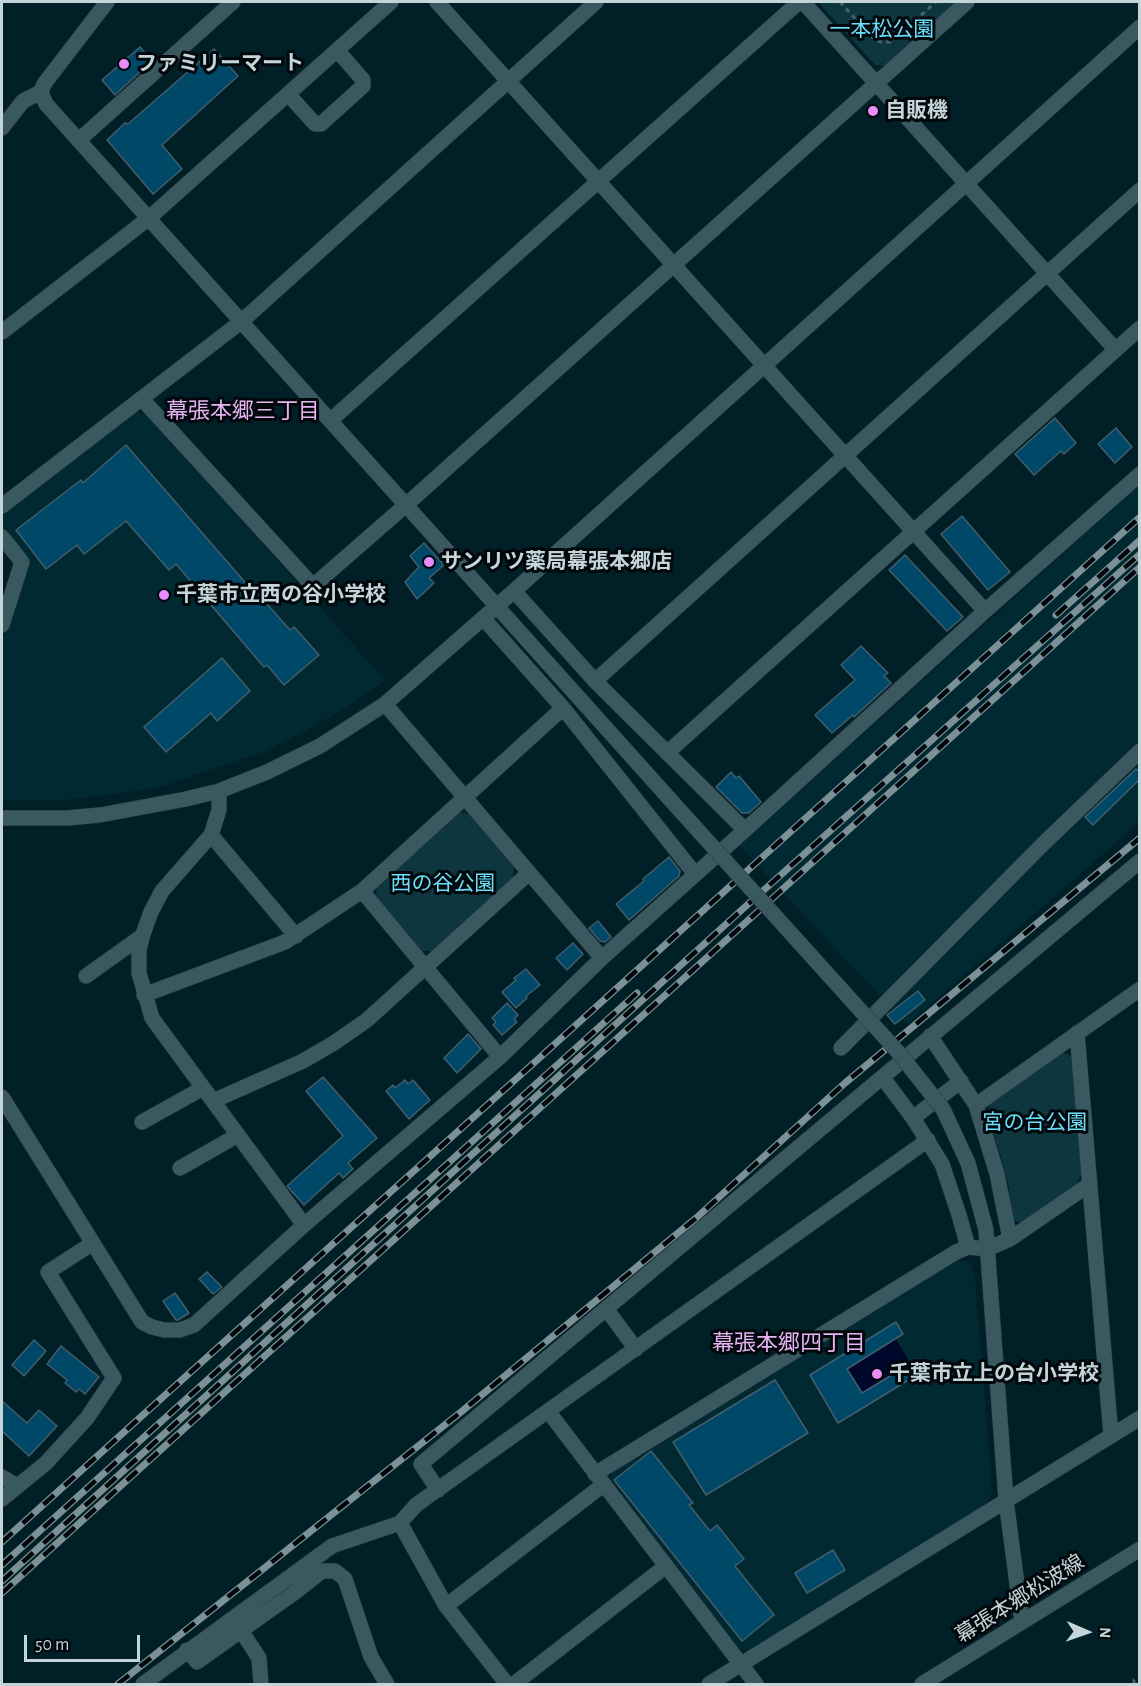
<!DOCTYPE html>
<meta charset="utf-8">
<style>
body{margin:0}
#map{position:relative;width:1141px;height:1686px;overflow:hidden;background:#011f26;font-family:"Alegreya Sans",sans-serif}
canvas{display:block}
.frame{position:absolute;inset:0;border:3px solid #c4d5d9;pointer-events:none}
.north{position:absolute;left:1057px;top:1602px;width:60px;height:60px;-webkit-text-stroke:4px #01070a;paint-order:stroke;rotate:92deg;font-size:16px;font-weight:700;line-height:24px;text-align:center;color:#c4d5d9}
.north::after{content:'';display:block;margin:auto;width:21px;height:27px;background:#c4d5d9;clip-path:polygon(50% 0,100% 100%,50% 72%,0 100%)}
.scale{position:absolute;left:24px;top:1635px;width:116px;height:27px;box-sizing:border-box;border:3px solid #c4d5d9;border-top:0;padding-left:8px;font-size:18px;line-height:21px;white-space:nowrap;color:#c4d5d9;-webkit-text-stroke:4px #01070a;paint-order:stroke}
</style>
<div id="map">
<canvas width="1141" height="1686"></canvas>
<div class="frame"></div>
<div class="north">N</div>
<div class="scale">50 m</div>
</div>
<script>
const ctx = document.querySelector('canvas').getContext('2d');
ctx.lineJoin = 'round';
function fillPath(path, color) { ctx.fillStyle = color; ctx.fill(path, 'evenodd'); }
const toPath = rows => new Path2D(rows.map(r => 'M' + r).join(''));
function trace(path, color, width, dash) { ctx.strokeStyle = color; ctx.lineWidth = width; ctx.lineCap = dash ? 'butt' : 'round'; ctx.setLineDash(dash || []); ctx.stroke(path); }
function write(font, color, halo, rows, align = 'center') {
  ctx.font = font + ' "Alegreya Sans","Noto Sans JP",sans-serif'; ctx.lineWidth = 6; ctx.setLineDash([]); ctx.textBaseline = 'middle'; ctx.strokeStyle = halo; ctx.fillStyle = color; for (const [text, x, y, turn = 0] of rows) {
    ctx.save(); ctx.translate(x, y); ctx.rotate((+turn || 0) * Math.PI / 180); ctx.textAlign = isNaN(turn) ? turn : align; if (halo) ctx.strokeText(text, 0, 0); ctx.fillText(text, 0, 0); ctx.restore();
  }
}
fillPath(toPath([
 [136,412,147,415,385,680,346,708,307,730,263,752,157,788,65,800,2,800,2,638,9,629,30,562,2,528,2,516],
 [1139,485,1140,819,1126,834,907,1025,739,846],
 [958,1259,969,1262,975,1276,992,1493,985,1506,750,1651,739,1649,610,1483,612,1472]
]), '#002931');
fillPath(toPath([
 [818,2,957,2,886,65,875,65],
 [458,812,469,814,514,866,513,878,433,951,422,951,376,897,377,885],
 [1062,1052,1073,1057,1082,1174,1076,1184,1022,1223,1012,1220,1009,1188,1001,1157,987,1114,990,1102]
]), '#0e363f');
fillPath(toPath([
 [896,1339,911,1364,862,1393,847,1369]
]), '#00072c');
const building = toPath([
 [140,47,152,61,115,95,102,80,140,47],
 [214,49,238,76,162,145,182,169,153,194,107,140,125,123,128,124,214,49],
 [1055,418,1076,443,1064,454,1061,451,1034,475,1015,454,1055,418],
 [1116,428,1132,447,1115,463,1098,444,1116,428],
 [126,445,249,587,251,586,290,630,294,627,319,655,284,685,267,665,264,667,176,564,169,570,126,521,84,554,77,545,46,569,16,530,81,480,83,483,126,445],
 [962,516,1010,572,988,590,941,534,962,516],
 [424,543,444,565,429,578,434,583,417,599,405,582,419,567,410,556,424,543],
 [905,555,963,617,947,631,889,570,905,555],
 [861,646,888,673,884,676,891,683,854,717,853,715,832,733,815,715,855,680,841,665,861,646],
 [222,658,250,691,217,721,211,713,166,752,144,727,222,658],
 [1136,769,1140,772,1140,779,1093,825,1085,817,1136,769],
 [731,772,736,778,739,776,761,802,749,813,742,813,716,787,731,772],
 [669,857,680,871,679,876,629,920,616,904,644,881,643,879,669,857],
 [598,921,611,937,605,942,600,941,589,928,598,921],
 [573,943,583,954,567,970,556,958,573,943],
 [526,969,540,985,526,996,527,998,516,1008,502,992,516,980,514,978,526,969],
 [918,991,925,1000,895,1024,887,1015,918,991],
 [507,1003,518,1015,514,1019,517,1022,502,1035,493,1025,496,1022,492,1018,507,1003],
 [468,1034,481,1049,457,1073,444,1058,468,1034],
 [323,1077,377,1138,348,1163,353,1169,343,1178,339,1173,304,1205,287,1186,343,1136,306,1091,323,1077],
 [405,1080,408,1084,413,1080,430,1100,409,1119,386,1091,393,1085,395,1088,405,1080],
 [207,1272,222,1287,213,1294,199,1279,207,1272],
 [175,1293,189,1313,178,1320,176,1320,163,1301,175,1293],
 [896,1322,903,1334,847,1369,862,1393,918,1359,925,1370,838,1423,810,1375,896,1322],
 [34,1340,46,1351,24,1376,12,1365,34,1340],
 [61,1346,99,1377,85,1394,79,1389,76,1392,65,1383,67,1380,47,1364,61,1346],
 [775,1380,808,1433,706,1495,673,1442,775,1380],
 [2,1401,27,1423,39,1410,57,1426,29,1456,2,1431,2,1401],
 [651,1451,693,1503,689,1505,710,1531,717,1525,744,1559,735,1566,774,1615,742,1641,614,1480,651,1451],
 [833,1550,845,1570,807,1593,795,1573,833,1550]
]);
fillPath(building, '#004867');
trace(building, '#445d6c', 1.5);
const minor = toPath([
 [437,2,985,611],
 [803,2,1115,349],
 [41,92,46,104,676,806],
 [288,94,315,124,321,124,363,86,363,80,337,50],
 [2,128,23,101,41,92,44,84,107,2],
 [79,140,233,2],
 [2,332,149,218,391,2],
 [142,399,313,586,407,504,967,2],
 [331,420,799,2],
 [2,506,242,321,596,2],
 [2,537,22,562,2,625],
 [514,591,595,681,745,830],
 [483,618,563,708,695,874],
 [595,681,1140,190],
 [385,704,602,958],
 [667,753,1140,328],
 [219,791,219,810,211,835,162,891,151,912,143,934,139,950,139,973,152,1018,304,1225],
 [2,818,67,818,100,815,186,799,219,791,267,772,320,746,385,704,514,591,1140,27],
 [211,835,296,936],
 [362,891,500,1057],
 [86,976,142,936],
 [144,995,285,942,362,891,563,708],
 [1077,1033,1111,1436],
 [930,1036,976,1105,997,1174,1010,1239],
 [841,1048,1043,844,1140,751],
 [883,1078,913,1118,942,1164,959,1215,968,1247],
 [2,1097,142,1322,152,1327,164,1330,180,1330,194,1325,304,1225,500,1057,602,958,745,830,985,611,1140,474],
 [213,1101,303,1061,334,1043,367,1020,529,873],
 [976,1105,1140,989],
 [943,1109,968,1163,986,1230,1006,1500,1022,1622],
 [913,1118,961,1081],
 [142,1122,203,1088],
 [180,1168,238,1135],
 [607,1310,636,1349],
 [548,1411,756,1684],
 [595,1474,956,1252,968,1247,987,1249,1010,1239,1090,1184],
 [2,1477,17,1486],
 [438,1490,421,1464,1140,861],
 [2,1499,46,1463,87,1418,114,1378,48,1272,93,1243],
 [400,1523,446,1606,507,1684],
 [446,1606,603,1485],
 [242,1632,259,1658,261,1684],
 [187,1650,197,1662,294,1593,322,1571,335,1571,345,1579,371,1657,387,1684],
 [143,1684,332,1546,400,1523,416,1505,928,1140],
 [514,1684,666,1566],
 [709,1684,1140,1418],
 [922,1684,1140,1549]
]);
trace(minor, '#2b353a', 16);
trace(toPath([
 [840,2,874,39,881,42,890,42,936,2],
 [1134,1684,1134,1680,1140,1678]
]), '#496268', 3, [4.5, 4.5]);
trace(minor, '#39585f', 15);
const rail = toPath([
 [1056,615,1140,540],
 [2,1542,1140,517],
 [2,1565,637,993],
 [2,1581,746,906,1140,554],
 [2,1593,1140,567],
 [118,1684,461,1412,695,1219,845,1083,1140,838]
]);
trace(rail, '#7b9196', 7);
trace(rail, '#01070a', 4.5, [14]);
const minorBridge = toPath([
 [676,806,898,1052,943,1109]
]);
trace(minorBridge, '#2b353a', 16, []);
trace(minorBridge, '#39585f', 15);
for (const [x, y, r, color] of [
 [124,64,6,"#e98dfd"],
 [873,111,6,"#e98dfd"],
 [429,562,6,"#e98dfd"],
 [164,595,6,"#e98dfd"],
 [877,1374,6,"#e98dfd"]
]) { const dot = new Path2D(); dot.arc(x, y, r, 0, 2 * Math.PI); ctx.fillStyle = color; ctx.fill(dot); trace(dot, '#01070a', 2); }
write('21px', '#6adff9', '#01070a', [
 ["一本松公園",882,30],
 ["西の谷公園",443,884],
 ["宮の台公園",1035,1123]
]);
write('bold 21px', '#c4d5d9', '#01070a', [
 ["ファミリーマート",136,64],
 ["自販機",885,111],
 ["サンリツ薬局幕張本郷店",441,562],
 ["千葉市立西の谷小学校",176,595],
 ["千葉市立上の台小学校",889,1374]
], 'left');
write('21px', '#c4d5d9', '#01070a', [
 ["幕張本郷松波線",1020,1599,-32]
]);
write('22px', '#e5b3f0', '#01070a', [
 ["幕張本郷三丁目",243,411],
 ["幕張本郷四丁目",789,1343]
]);
</script>
